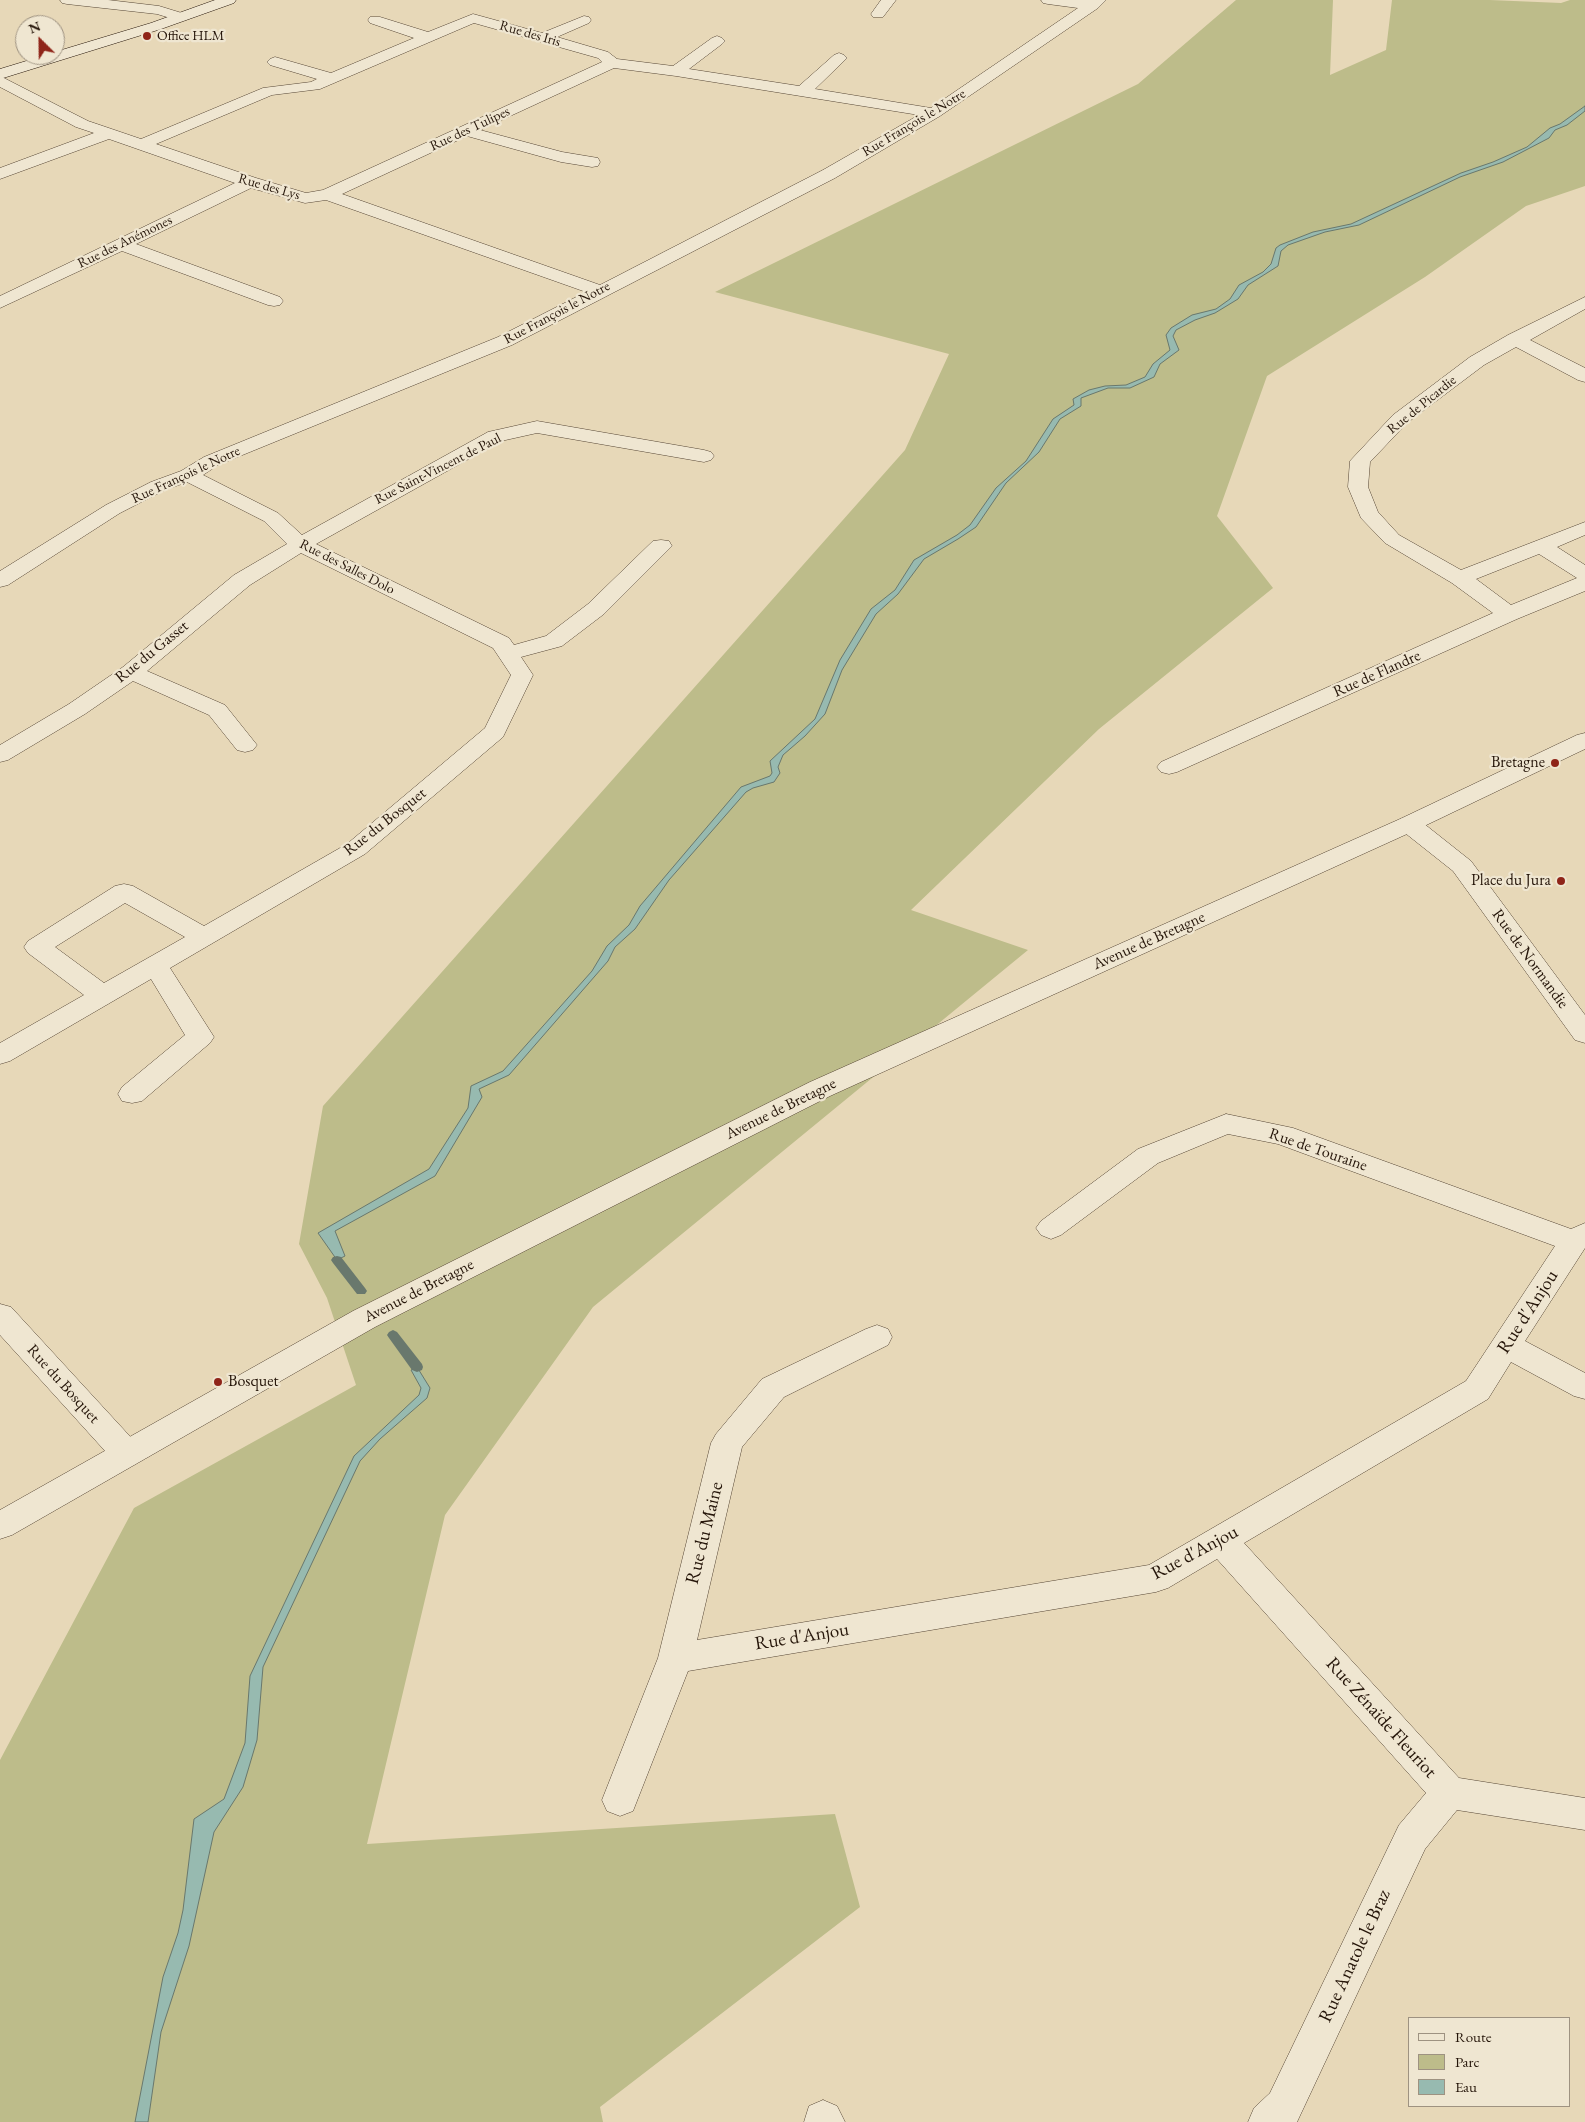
<!DOCTYPE html>
<meta charset="utf-8">
<style>
body{margin:0}
#map{position:relative;width:1585px;height:2122px;overflow:hidden;background:#e7d8b8;font-family:"EB Garamond",serif}
canvas{display:block}
.legend{position:absolute;left:1408px;top:2017px;width:162px;height:90px;box-sizing:border-box;background:#efe6d1;border:1px solid #9e9281;margin:0;padding:6px 9px;list-style:none;font-size:15px;color:#251509}
.legend li{display:flex;align-items:center;gap:10px;height:25px}
.legend b{width:25px;border:1px solid #9e9281}
.north{position:absolute;left:15px;top:15px;width:50px;height:50px;box-sizing:border-box;background:#efe6d1;border:1px solid #9e9281;border-radius:50%;rotate:337deg;font-size:14px;font-weight:700;line-height:20px;text-align:center;color:#251509}
.north::after{content:'';display:block;margin:auto;width:18px;height:22px;background:#8f2418;clip-path:polygon(50% 0,100% 100%,50% 72%,0 100%)}
</style>
<div id="map">
<canvas width="1585" height="2122"></canvas>
<ul class="legend">
<li><b style="height:6px;background:#efe6d1"></b>Route</li>
<li><b style="height:14px;background:#bdbc8a"></b>Parc</li>
<li><b style="height:14px;background:#97bab0"></b>Eau</li>
</ul>
<div class="north">N</div>
</div>
<script>
const ctx = document.querySelector('canvas').getContext('2d');
ctx.lineJoin = 'round';
function fillPath(path, color) { ctx.fillStyle = color; ctx.fill(path, 'evenodd'); }
const toPath = rows => new Path2D(rows.map(r => 'M' + r).join(''));
function trace(path, color, width, dash) { ctx.strokeStyle = color; ctx.lineWidth = width; ctx.lineCap = dash ? 'butt' : 'round'; ctx.setLineDash(dash || []); ctx.stroke(path); }
function write(font, color, halo, rows, align = 'center') {
  ctx.font = font + ' "EB Garamond",serif'; ctx.lineWidth = 4.5; ctx.setLineDash([]); ctx.textBaseline = 'middle'; ctx.strokeStyle = halo; ctx.fillStyle = color; for (const [text, x, y, turn = 0] of rows) {
    ctx.save(); ctx.translate(x, y); ctx.rotate((+turn || 0) * Math.PI / 180); ctx.textAlign = isNaN(turn) ? turn : align; if (halo) ctx.strokeText(text, 0, 0); ctx.fillText(text, 0, 0); ctx.restore();
  }
}
fillPath(toPath([
 [1236,0,1333,0,1330,75,1386,50,1392,0,1490,0,1561,3,1570,0,1585,0,1585,186,1526,206,1425,277,1267,376,1217,516,1273,588,1099,729,911,910,1028,950,593,1307,445,1515,367,1844,835,1814,860,1907,600,2107,603,2122,0,2122,0,1760,134,1508,356,1385,327,1298,299,1244,323,1106,905,450,949,354,715,292,1138,84]
]), '#bdbc8a');
const water = toPath([
 [1585,106,1585,111,1567,125,1555,130,1549,138,1503,162,1460,177,1359,225,1325,232,1288,245,1281,251,1278,266,1248,285,1238,299,1215,313,1195,320,1176,330,1173,336,1179,350,1160,364,1154,377,1130,388,1108,388,1081,398,1081,406,1060,419,1039,452,1006,483,976,527,958,539,924,559,898,594,876,614,842,670,825,714,805,736,783,755,778,767,780,773,774,782,753,788,746,792,669,880,635,929,615,947,608,961,509,1075,479,1089,482,1097,435,1176,335,1231,345,1256,337,1260,318,1233,429,1169,468,1108,471,1086,503,1071,592,971,607,946,629,925,640,906,741,787,770,776,772,773,770,761,815,719,840,660,871,609,895,590,914,560,957,535,970,525,996,488,1026,461,1053,419,1074,405,1073,399,1089,390,1105,386,1126,385,1145,377,1153,364,1170,350,1166,335,1171,328,1192,315,1216,309,1230,299,1239,285,1263,272,1271,264,1276,248,1280,245,1313,232,1351,224,1461,173,1493,162,1527,147,1550,128,1560,124,1585,106],
 [417,1367,430,1388,427,1398,380,1439,360,1461,263,1667,257,1740,243,1787,214,1832,189,1946,161,2032,148,2122,135,2122,163,1977,178,1933,183,1910,194,1819,224,1799,245,1743,250,1676,354,1456,419,1395,421,1388,411,1370,417,1367]
]);
fillPath(water, '#97bab0');
trace(water, '#69786d', 1);
fillPath(toPath([
 [337,1256,341,1257,365,1288,367,1291,365,1294,357,1294,333,1263,331,1260,333,1257,337,1256],
 [393,1330,397,1332,422,1364,423,1367,422,1370,417,1372,412,1370,389,1338,387,1335,389,1332,393,1330]
]), '#69786d');
const minor = toPath([
 [60,0,108,0,159,6,185,14,187,17,185,20,180,21,157,14,67,4,62,3,60,0],
 [881,0,896,0,883,17,873,17,871,14,881,0],
 [1041,0,1106,0,1098,8,940,116,835,178,512,345,218,465,203,475,278,513,302,535,488,432,537,421,704,450,711,452,714,456,711,460,704,462,537,433,501,441,316,544,509,638,514,645,546,636,588,604,653,541,661,540,669,541,672,546,604,614,562,646,521,657,533,675,503,737,365,854,170,968,214,1037,210,1043,142,1101,132,1103,122,1101,118,1094,122,1087,185,1035,151,979,10,1061,0,1064,0,1043,84,995,28,953,24,947,28,941,115,886,124,884,133,886,204,926,347,844,485,728,511,675,493,648,301,553,250,585,147,671,225,705,257,745,253,750,245,752,237,750,209,715,133,681,85,714,8,760,0,762,0,745,69,704,123,667,234,575,287,544,264,521,187,482,165,490,120,513,8,585,0,587,0,571,106,505,151,482,181,471,204,457,498,337,586,292,326,200,305,203,251,188,136,244,280,297,283,301,280,305,274,306,268,305,122,251,0,308,0,296,235,183,109,139,0,179,0,168,94,133,76,127,0,87,0,76,88,121,141,139,263,88,311,82,317,79,270,65,267,62,270,59,275,57,331,73,414,38,370,23,368,20,370,17,380,17,428,32,473,14,542,33,584,16,589,17,591,20,589,23,557,37,608,52,617,59,673,66,712,38,717,36,722,38,725,41,722,44,689,69,799,86,834,55,839,53,844,55,847,58,815,89,931,108,1078,8,1048,4,1043,3,1041,0],
 [474,23,598,58,602,62,323,190,306,193,256,178,156,144,272,95,320,89,474,23],
 [614,68,676,76,919,115,823,170,600,285,342,194,467,136,561,162,592,167,598,166,600,162,598,158,562,152,480,130,614,68],
 [125,903,185,937,104,983,55,947,125,903],
 [1585,297,1585,309,1530,340,1585,368,1585,382,1578,380,1516,347,1484,365,1407,423,1370,462,1368,487,1378,512,1399,535,1461,570,1585,522,1585,535,1557,547,1585,565,1585,591,1517,619,1177,772,1169,774,1161,772,1157,767,1161,762,1493,613,1452,583,1385,543,1361,518,1348,487,1350,461,1393,415,1470,357,1508,335,1585,297],
 [1539,554,1577,578,1511,605,1476,579,1539,554],
 [1409,817,1418,819,1471,861,1585,1015,1585,1043,1575,1040,1453,871,1400,829,1397,824,1400,819,1409,817],
 [1226,1114,1293,1128,1571,1229,1585,1223,1585,1248,1525,1341,1585,1373,1585,1399,1574,1396,1511,1362,1488,1399,1244,1543,1459,1778,1585,1798,1585,1830,1457,1810,1425,1849,1297,2122,1248,2122,1254,2108,1270,2093,1399,1825,1426,1793,1217,1559,1168,1588,1156,1592,688,1671,633,1811,620,1816,607,1811,602,1800,658,1658,711,1443,716,1434,762,1379,866,1329,877,1325,888,1329,892,1337,888,1345,784,1397,742,1447,697,1640,1149,1565,1466,1381,1555,1246,1278,1144,1228,1134,1158,1163,1061,1235,1051,1239,1041,1235,1036,1228,1041,1221,1138,1149,1226,1114],
 [0,1304,11,1307,137,1444,142,1453,137,1462,126,1466,115,1462,0,1335,0,1304],
 [823,2100,837,2106,845,2122,804,2122,809,2106,823,2100]
]);
const tertiary = toPath([
 [1585,733,1585,749,1418,829,830,1096,375,1327,12,1535,0,1539,0,1510,353,1311,810,1082,1400,819,1577,735,1585,733]
]);
const secondary = toPath([
 [215,0,236,0,234,3,161,29,0,79,0,69,46,55,55,55,55,52,151,23,215,0]
]);
trace(minor, '#564635', 1);
trace(tertiary, '#564635', 1);
trace(secondary, '#251509', 1);
fillPath(minor, '#efe6d1');
fillPath(tertiary, '#efe6d1');
fillPath(secondary, '#efe6d1');
for (const [x, y, r, color] of [
 [147,36,5,"#8f2418"],
 [1555,763,5,"#8f2418"],
 [1561,881,5,"#8f2418"],
 [218,1382,5,"#8f2418"]
]) { const dot = new Path2D(); dot.arc(x, y, r, 0, 2 * Math.PI); ctx.fillStyle = color; ctx.fill(dot); trace(dot, '#efe6d1', 2); }
write('14px', '#251509', '#efe6d1', [
 ["Rue des Iris",530,34,16],
 ["Rue François le Notre",914,123,-31],
 ["Rue des Tulipes",470,129,-25],
 ["Rue des Lys",269,187,16],
 ["Rue des Anémones",125,242,-26],
 ["Rue François le Notre",557,313,-28],
 ["Rue de Picardie",1422,405,-39],
 ["Rue Saint-Vincent de Paul",438,469,-27],
 ["Rue François le Notre",186,475,-25],
 ["Rue des Salles Dolo",347,567,27]
]);
write('14px', '#251509', '#efe6d1', [
 ["Office HLM",157,36]
], 'left');
write('16px', '#251509', '#efe6d1', [
 ["Rue du Gasset",152,652,-39],
 ["Rue de Flandre",1377,674,-24],
 ["Rue du Bosquet",385,822,-38],
 ["Avenue de Bretagne",1149,941,-24],
 ["Rue de Normandie",1530,959,54],
 ["Avenue de Bretagne",781,1109,-26],
 ["Rue de Touraine",1318,1150,19],
 ["Avenue de Bretagne",419,1291,-27],
 ["Rue du Bosquet",63,1384,48]
]);
write('16px', '#251509', '#efe6d1', [
 ["Bretagne",1545,763],
 ["Place du Jura",1551,881],
 ["Bosquet",228,1382,"left"]
], 'right');
write('19px', '#251509', '#efe6d1', [
 ["Rue d'Anjou",1528,1312,-57],
 ["Rue du Maine",705,1533,-76],
 ["Rue d'Anjou",1195,1553,-28],
 ["Rue d'Anjou",802,1637,-9],
 ["Rue Zénaïde Fleuriot",1381,1718,48],
 ["Rue Anatole le Braz",1355,1956,-65]
]);
</script>
